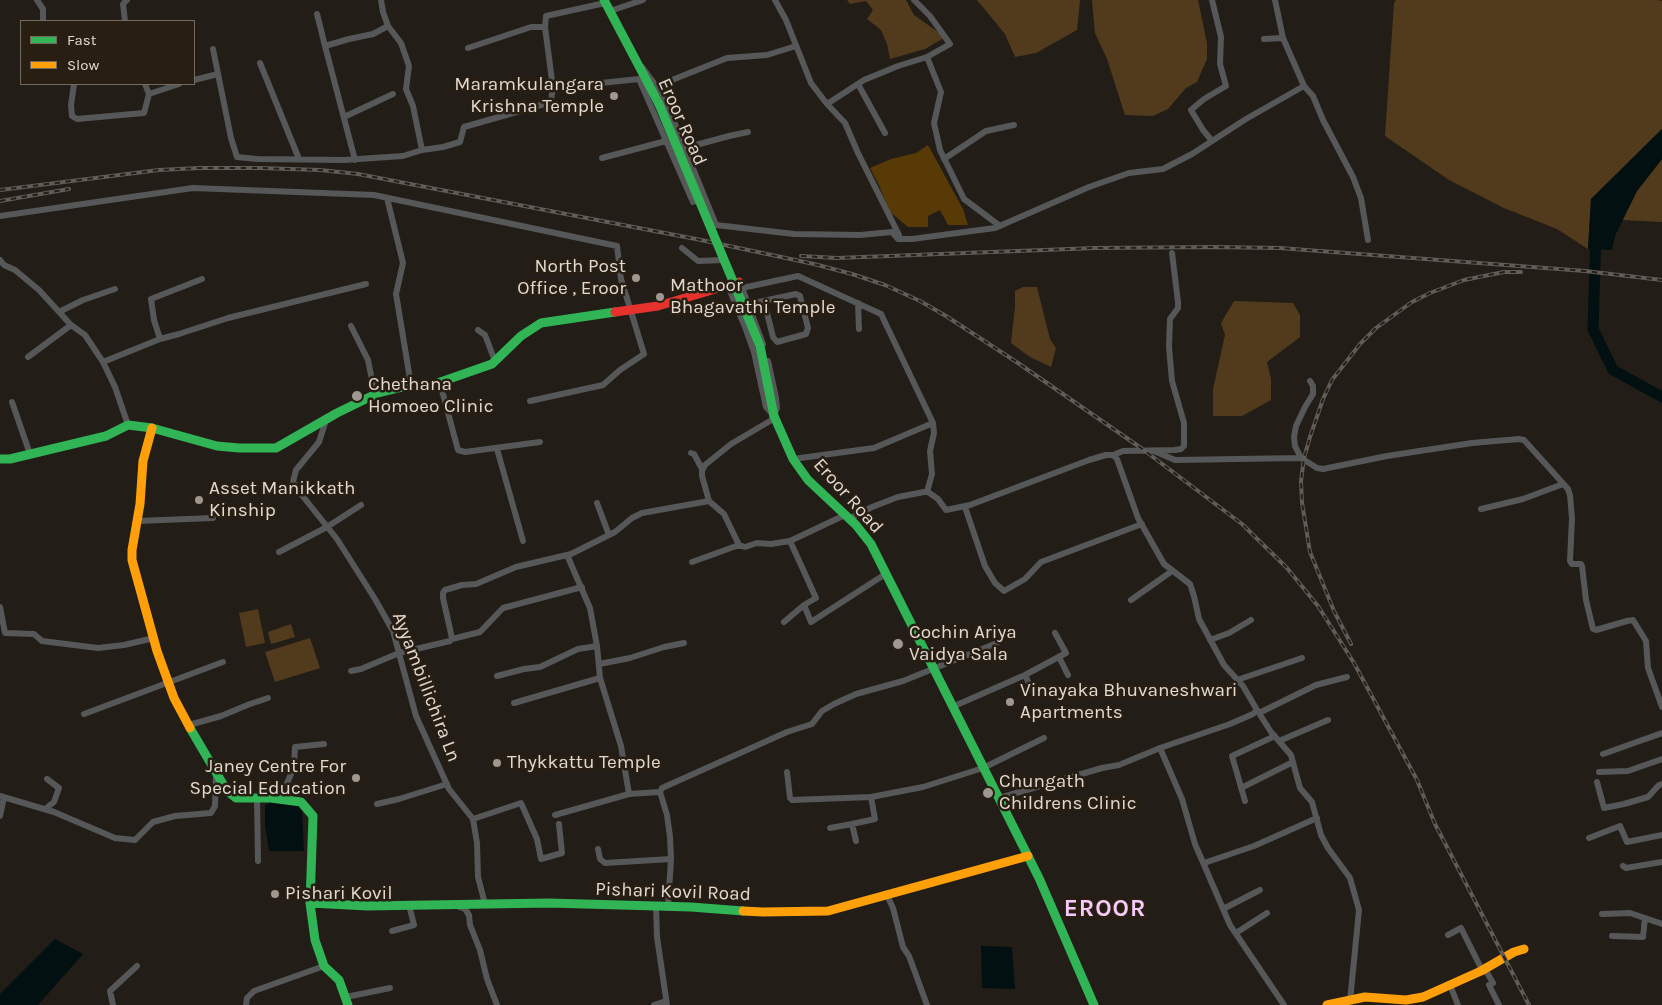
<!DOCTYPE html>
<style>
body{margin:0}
#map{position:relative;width:1662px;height:1005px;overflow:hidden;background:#231d17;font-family:Karla,sans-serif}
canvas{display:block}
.legend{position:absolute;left:20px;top:20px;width:175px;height:65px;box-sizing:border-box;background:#281e12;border:1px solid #72695f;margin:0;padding:6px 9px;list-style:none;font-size:15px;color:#e1dad2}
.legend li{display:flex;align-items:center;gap:10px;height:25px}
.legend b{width:25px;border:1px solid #72695f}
</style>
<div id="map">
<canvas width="1662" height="1005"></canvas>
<ul class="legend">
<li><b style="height:6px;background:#30b455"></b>Fast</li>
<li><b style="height:6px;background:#ff9f0a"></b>Slow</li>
</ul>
</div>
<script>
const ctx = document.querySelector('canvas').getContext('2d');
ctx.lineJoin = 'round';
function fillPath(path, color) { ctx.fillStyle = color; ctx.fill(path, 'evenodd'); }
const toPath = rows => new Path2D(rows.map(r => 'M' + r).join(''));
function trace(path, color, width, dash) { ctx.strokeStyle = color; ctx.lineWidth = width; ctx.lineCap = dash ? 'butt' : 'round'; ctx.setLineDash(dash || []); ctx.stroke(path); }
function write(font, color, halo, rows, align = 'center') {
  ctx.font = font + ' Karla,sans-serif'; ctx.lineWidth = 5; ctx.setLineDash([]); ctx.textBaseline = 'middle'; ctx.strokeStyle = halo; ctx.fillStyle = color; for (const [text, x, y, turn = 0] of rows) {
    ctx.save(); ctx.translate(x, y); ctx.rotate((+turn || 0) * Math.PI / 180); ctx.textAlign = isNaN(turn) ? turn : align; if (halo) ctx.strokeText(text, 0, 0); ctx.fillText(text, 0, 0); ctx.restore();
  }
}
fillPath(toPath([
 [847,0,906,0,914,15,945,37,925,49,890,59,887,44,881,30,867,19,873,10,866,1,850,4],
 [977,0,1080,0,1077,30,1036,53,1015,57,1005,34],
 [1092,0,1198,0,1207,43,1207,59,1197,82,1186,88,1168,109,1153,116,1125,115,1107,59,1095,33],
 [1396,0,1657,0,1662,1,1662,129,1591,199,1588,249,1557,229,1504,208,1449,180,1385,136,1394,3],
 [1662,159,1662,222,1622,220,1637,191],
 [1023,287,1037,287,1050,339,1056,348,1051,367,1030,357,1011,343,1015,307,1015,291],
 [1234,301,1293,303,1300,315,1300,337,1267,362,1271,379,1271,400,1242,416,1213,416,1213,389,1225,335,1221,323],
 [258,609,265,643,246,647,239,613],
 [291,624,295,637,271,644,268,632],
 [310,638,320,668,275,682,265,652]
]), '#523b1c');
fillPath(toPath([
 [928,145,963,209,968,225,948,225,940,210,928,216,928,227,908,227,890,212,878,183,870,168,891,159,916,153]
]), '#583a07');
fillPath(toPath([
 [1662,129,1662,159,1637,191,1615,236,1612,250,1588,249,1591,199],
 [273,801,297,804,302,810,304,851,269,851,265,826,265,805],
 [55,939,83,954,38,1005,0,1005,0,994],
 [981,946,1012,947,1015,989,982,988]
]), '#031011');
trace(toPath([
 [1596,235,1593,329,1613,370,1662,397]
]), '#031011', 11);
trace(toPath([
 [37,0,43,9,43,21],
 [381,0,383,12,388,26,401,43,409,66,406,89,413,106,422,150],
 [775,0,786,20,811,83,827,104,864,80,898,66,927,57],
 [914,0,930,16,950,44,927,57,941,92,934,123,940,150,964,199,1000,226],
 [610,11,643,0],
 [317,14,325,46],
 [125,21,123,4,127,0],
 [1264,39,1283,38],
 [468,48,531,27,545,27],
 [213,49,231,138,237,157,257,159,344,160,403,156,422,150,443,147,460,142,464,127,548,103,551,100,553,88,545,27,546,16,605,3],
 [260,63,299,159],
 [642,67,663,95,716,225,794,234,860,235,892,232,898,239,912,239,995,228,1089,187,1129,173,1163,169,1192,154,1246,119,1304,86,1283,38,1275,0],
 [194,80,218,74],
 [74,84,71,105,72,116,77,119,144,113,149,94,145,84],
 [858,84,885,133],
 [657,86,727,58,767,55,796,46],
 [1304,86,1313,96,1323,120,1353,177,1361,198,1368,240],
 [553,88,639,79,693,202,702,199],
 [149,94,179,84],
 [827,104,845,123,858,153,899,235],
 [344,117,393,94],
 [1212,141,1203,130,1191,110,1204,99,1226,86,1220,64,1221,37,1212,0],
 [685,148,729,136,748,132],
 [602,158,666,141],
 [944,159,986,131,1014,125],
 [355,160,325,46,349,39,373,34,388,26],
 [387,198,403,263,396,294,411,385],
 [0,216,193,188,374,195,617,246,621,279,644,354,620,370,603,385,530,401],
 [682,248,698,261,724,260],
 [0,260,4,265,15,270,39,290,71,325,85,335,103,362,115,387,128,425],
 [741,285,763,344],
 [728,286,745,327,754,352,766,407,774,416,777,408,776,398,768,361],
 [742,288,798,276,881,314,933,423,874,448,793,459],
 [858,303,859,329],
 [749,304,796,294,800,296,808,328,806,334,777,342,773,337,764,301],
 [59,312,83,300,115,289],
 [351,326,368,360,372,380,378,393],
 [478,330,485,335,495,361],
 [160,339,154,320,151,299,202,279],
 [28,357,71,325],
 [103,362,160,339,179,334,228,318,366,284],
 [1310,381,1313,386,1313,394,1305,407,1296,426,1294,437,1295,446,1301,458,1317,468,1323,469,1387,456,1472,443,1519,439,1524,440,1568,489,1570,495,1572,518,1570,561,1572,564,1581,564,1582,566,1586,600,1593,629,1596,630,1627,621,1633,620,1646,641,1648,668,1662,707],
 [440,383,458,450,465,452,540,442],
 [12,402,30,454],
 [326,420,319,442,296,470,293,482,301,494,337,539,375,599,393,631,416,716,449,789,473,819,477,843,478,877,485,904],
 [497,449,523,541],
 [1154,451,1175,460,1301,458],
 [691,453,694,454,702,469],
 [1113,455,1123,451,1175,450,1181,449,1184,446,1184,423,1172,381,1169,347,1170,319,1178,308,1178,302,1172,253],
 [927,492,932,474,930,451,934,433,933,423],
 [709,501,724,514,739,545,745,547,757,543,771,544,790,541,845,515],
 [597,503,609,535],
 [965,507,985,566,995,583,1004,591,1025,579,1041,562,1142,524],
 [1481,509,1523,499,1563,484],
 [849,519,872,507,898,497,924,492,928,492,938,499,946,510,970,505,1089,460,1106,455,1113,455,1117,459,1138,518,1164,564,1190,584,1194,596,1199,619,1224,665,1243,686,1257,710,1253,714,1230,724,1160,748,1119,765,1102,768,999,798],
 [137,521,213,518],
 [790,541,816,598,804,605,811,622,887,573],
 [279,552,327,527,361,505],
 [567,555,590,608,597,646,600,678,621,746,629,794,660,792],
 [692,562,739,545],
 [1131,600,1172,571],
 [0,607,5,633,34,634,42,641,98,648,124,645,154,638],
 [784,622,804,605],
 [452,639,480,632,503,608,582,587],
 [1210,640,1229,633,1251,620],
 [1059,657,1068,675],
 [599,664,630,658,664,647,684,643],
 [351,671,361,669,399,653,450,641,452,639,450,629,443,598,443,593,445,590,462,585,476,584,516,567,571,554,615,532,632,518,642,513,709,501,702,476,702,471,705,465,731,444,775,418],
 [1025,675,1032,690],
 [497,676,524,669,540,667,578,649,597,646],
 [1237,680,1302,658],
 [514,703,600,678],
 [952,707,1025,675,1066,653,1055,633],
 [1257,710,1271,732,1291,755,1300,788,1312,802,1321,835,1328,848,1350,878,1359,910,1350,1001],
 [1259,713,1316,685,1347,677],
 [84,714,223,662],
 [189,725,221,716,250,704,268,698],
 [1279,741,1328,720],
 [1160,748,1182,799,1195,844,1230,925,1284,1005],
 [1603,754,1662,733],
 [787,772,790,798,792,800,871,797],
 [1599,772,1628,771,1662,759],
 [1597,782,1604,808,1624,804,1648,797,1659,785,1662,784],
 [1241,788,1293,762],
 [0,796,54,812,115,838,135,840,153,822,175,816,211,813,215,806,216,775],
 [257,798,258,861],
 [286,800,285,788,294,767,295,747,324,744],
 [1245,801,1232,756,1275,736],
 [377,804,399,799,447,784],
 [45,809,54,802,59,788,47,779],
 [555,815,629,794],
 [0,816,4,797],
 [473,819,521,803,537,839,541,859,562,853,559,824],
 [830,828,852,824],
 [1589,838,1620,826,1627,842,1662,835],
 [856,841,852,824,875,819,871,797,923,787,983,768,1044,738],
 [598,849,600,859,605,863,671,859],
 [1204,863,1254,846,1317,818],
 [1623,866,1626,868,1662,862],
 [887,895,893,908,903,947,909,956,927,1005],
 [457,906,465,909,469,915,470,925,480,950,487,979,497,1005],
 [656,906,657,937,667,1005],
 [668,907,671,859,670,837,667,815,660,792,662,788,787,732,812,724,822,711,834,704,856,694,903,681,997,643],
 [1223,909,1260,890],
 [1602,914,1630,913,1662,924],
 [392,931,414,925,409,905],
 [1236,933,1267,913],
 [1448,935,1461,928,1482,970],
 [1612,936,1643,937,1645,918],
 [1485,969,1493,983,1489,985,1499,1005],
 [1450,985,1458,1005],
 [346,997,390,988],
 [113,1005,110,991,137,966],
 [246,1005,247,998,254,991,324,966],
 [654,1005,666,1001]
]), '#565758', 6);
trace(toPath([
 [604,0,659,104],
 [774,416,793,459,808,480,856,525,871,544,1039,878,1094,1005],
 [0,459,10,459,106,436,128,425,152,428,217,446,239,448,276,448,337,413,378,393,411,385,429,386,492,364,521,336,541,323,615,312],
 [190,728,227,791,236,798,271,798,301,802,313,816,310,903,315,940,324,966,339,980,348,1005],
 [310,903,367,906,549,903,691,907,743,911]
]), '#30b455', 9);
trace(toPath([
 [152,428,143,461,140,504,132,550,132,560,157,651,174,698,190,728],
 [743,911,763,912,828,911,1028,856],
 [1327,1005,1365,997,1406,1000,1423,997,1481,971,1514,952,1524,949]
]), '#ff9f0a', 9);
trace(toPath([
 [615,312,658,306,739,282]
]), '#e5322d', 9);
const rail = toPath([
 [0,190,159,170,199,168,260,168,320,170,358,174,701,240,814,264,852,274,885,285,920,301,946,316,1018,363,1141,448,1242,524,1287,568,1318,606,1354,663,1417,780,1435,824,1529,1005],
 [0,201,69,189],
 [801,256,837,258,1095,248,1212,247,1280,248,1585,271,1662,280],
 [1351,644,1334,611,1310,552,1302,503,1301,481,1304,458,1310,437,1323,399,1332,380,1360,344,1376,328,1412,302,1430,293,1464,280,1504,272,1521,272]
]);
trace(rail, '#5e5d5a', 4);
trace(rail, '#281e12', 2, [5.5]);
trace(toPath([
 [659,104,760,346,774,416]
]), '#30b455', 9);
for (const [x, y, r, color] of [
 [614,96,5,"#9e9891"],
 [636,278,5,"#9e9891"],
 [660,297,5,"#9e9891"],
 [357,396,6,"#9e9891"],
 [199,500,5,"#9e9891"],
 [898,644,6,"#9e9891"],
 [1010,702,5,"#9e9891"],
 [497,763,5,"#9e9891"],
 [356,778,5,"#9e9891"],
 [988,793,6,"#9e9891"],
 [275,894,5,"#9e9891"]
]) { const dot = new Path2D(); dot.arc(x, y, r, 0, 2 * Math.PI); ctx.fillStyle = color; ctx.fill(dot); trace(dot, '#281e12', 2); }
write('19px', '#e1dad2', '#281e12', [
 ["Maramkulangara",604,85,"right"],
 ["Krishna Temple",604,107,"right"],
 ["North Post",626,267,"right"],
 ["Office , Eroor",626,289,"right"],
 ["Mathoor",670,286],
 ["Bhagavathi Temple",670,308],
 ["Chethana",368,385],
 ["Homoeo Clinic",368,407],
 ["Asset Manikkath",209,489],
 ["Kinship",209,511],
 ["Cochin Ariya",909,633],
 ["Vaidya Sala",909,655],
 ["Vinayaka Bhuvaneshwari",1020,691],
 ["Apartments",1020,713],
 ["Thykkattu Temple",507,763],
 ["Janey Centre For",346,767,"right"],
 ["Special Education",346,789,"right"],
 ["Chungath",999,782],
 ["Childrens Clinic",999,804],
 ["Pishari Kovil",285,894]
], 'left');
write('19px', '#e1dad2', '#281e12', [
 ["Eroor Road",682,122,66],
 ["Eroor Road",848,496,48],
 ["Ayyambillichira Ln",426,687,69],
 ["Pishari Kovil Road",673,892,2]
]);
ctx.letterSpacing = '1px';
write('bold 24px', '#f6c9f8', '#281e12', [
 ["EROOR",1105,909]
]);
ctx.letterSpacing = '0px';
</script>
